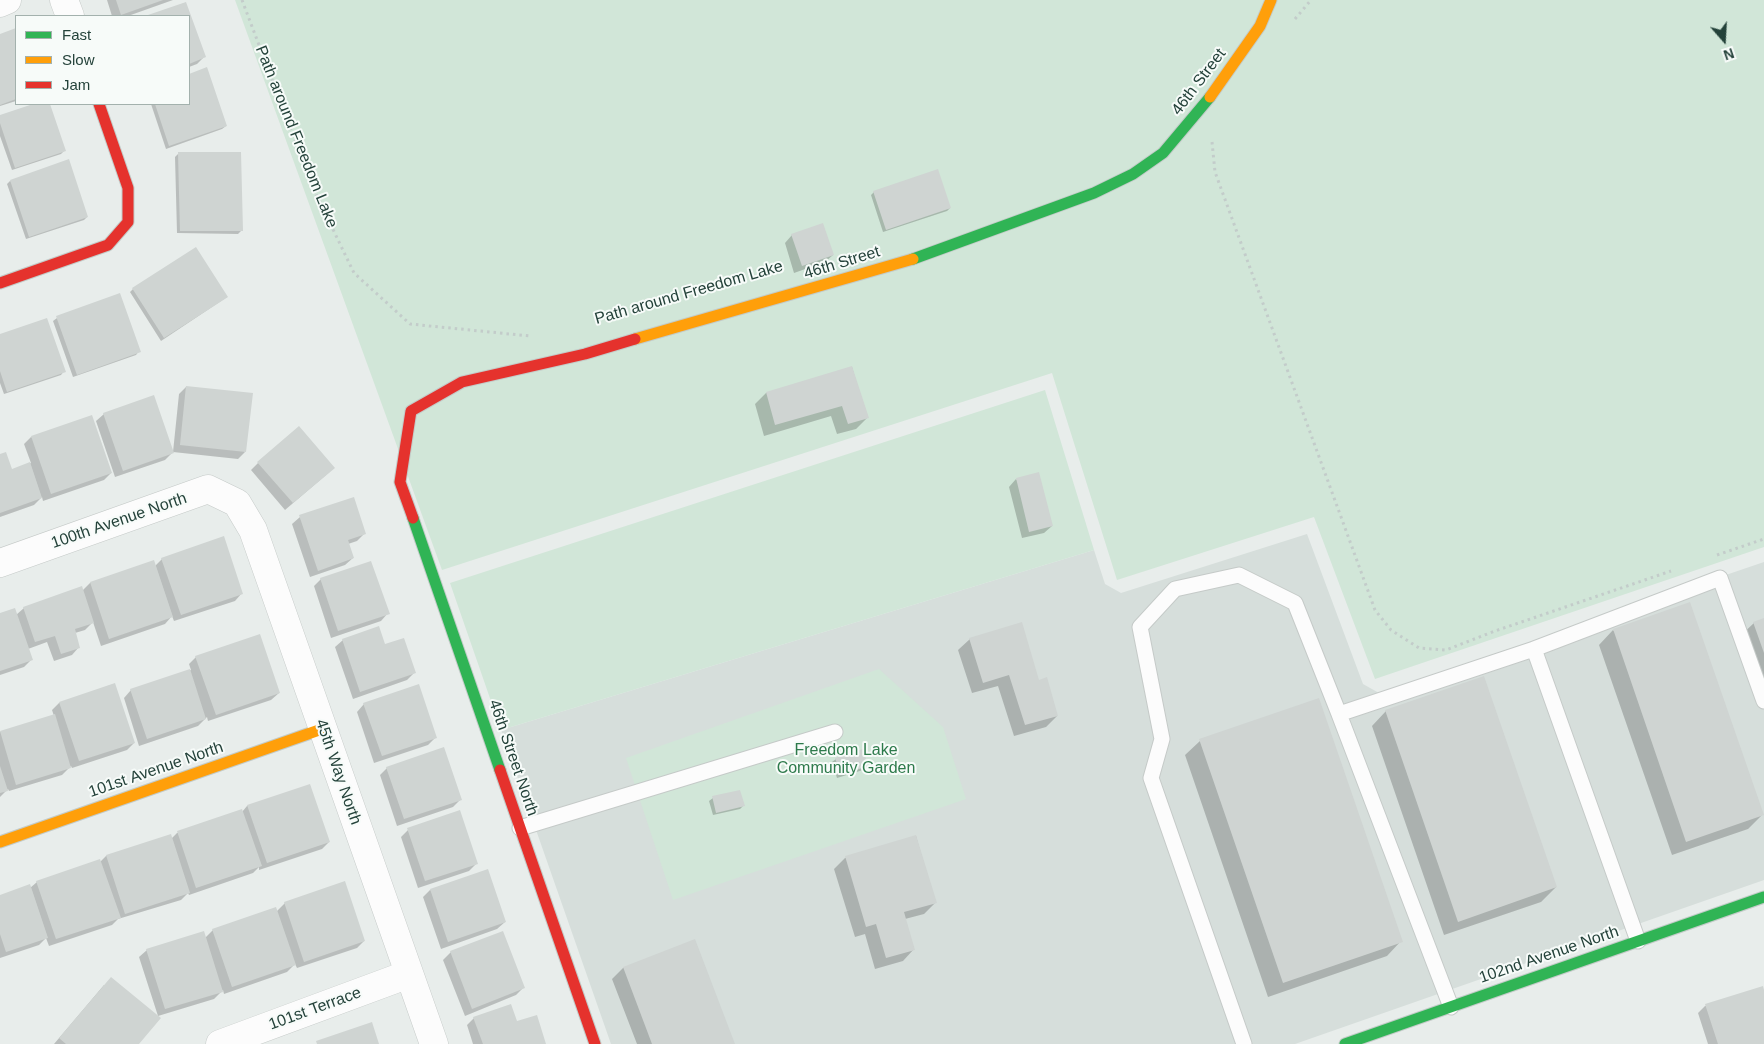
<!DOCTYPE html>
<style>
body{margin:0}
#map{position:relative;width:1764px;height:1044px;overflow:hidden;background:#e8edeb;font-family:Arial,sans-serif}
canvas{display:block}
.legend{position:absolute;left:15px;top:15px;width:175px;height:90px;box-sizing:border-box;background:#f7fbf9;border:1px solid #a3b1ad;margin:0;padding:6px 9px;list-style:none;font-size:15px;color:#24423a}
.legend li{display:flex;align-items:center;gap:10px;height:25px}
.legend b{width:25px;border:1px solid #a3b1ad}
.north{position:absolute;left:1699px;top:15px;width:50px;height:50px;-webkit-text-stroke:4px #f7fbf9;paint-order:stroke;rotate:161deg;font-size:14px;font-weight:700;line-height:20px;text-align:center;color:#24423a}
.north::after{content:'';display:block;margin:auto;width:18px;height:22px;background:#24423a;clip-path:polygon(50% 0,100% 100%,50% 72%,0 100%)}
</style>
<div id="map">
<canvas width="1764" height="1044"></canvas>
<ul class="legend">
<li><b style="height:6px;background:#30b455"></b>Fast</li>
<li><b style="height:6px;background:#ff9f0a"></b>Slow</li>
<li><b style="height:6px;background:#e5322d"></b>Jam</li>
</ul>
<div class="north">N</div>
</div>
<script>
const ctx = document.querySelector('canvas').getContext('2d');
ctx.lineJoin = 'round';
function fillPath(path, color) { ctx.fillStyle = color; ctx.fill(path, 'evenodd'); }
const toPath = rows => new Path2D(rows.map(r => 'M' + r).join(''));
function trace(path, color, width, dash) { ctx.strokeStyle = color; ctx.lineWidth = width; ctx.lineCap = dash ? 'butt' : 'round'; ctx.setLineDash(dash || []); ctx.stroke(path); }
function write(font, color, halo, rows, align = 'center') {
  ctx.font = font + ' Arial,sans-serif'; ctx.lineWidth = 4; ctx.setLineDash([]); ctx.textBaseline = 'middle'; ctx.strokeStyle = halo; ctx.fillStyle = color; for (const [text, x, y, turn = 0] of rows) {
    ctx.save(); ctx.translate(x, y); ctx.rotate((+turn || 0) * Math.PI / 180); ctx.textAlign = isNaN(turn) ? turn : align; if (halo) ctx.strokeText(text, 0, 0); ctx.fillText(text, 0, 0); ctx.restore();
  }
}
fillPath(toPath([
 [1307,534,1363,684,1379,693,1764,562,1764,880,1295,1044,611,1044,501,730,1094,550,1105,584,1121,593]
]), '#d6dedb');
fillPath(toPath([
 [235,0,1764,0,1764,547,1375,679,1314,517,1117,580,1052,373,442,570],
 [1045,390,1094,550,501,730,450,583],
 [879,669,943,727,966,799,673,900,626,758]
]), '#d1e6d8');
fillPath(toPath([
 [107,0,173,0,128,16,112,16],
 [185,3,204,57,197,64,189,67,189,16,148,16],
 [16,30,16,101,0,106,0,35],
 [206,69,226,126,222,129,166,149,151,104,189,104,189,75],
 [37,104,49,104,65,150,61,154,12,170,0,136,0,116],
 [179,153,242,230,238,234,177,233,175,157],
 [10,181,87,217,84,220,26,239,7,184],
 [874,192,950,208,947,211,883,232,871,195],
 [792,235,833,255,825,262,794,273,785,243],
 [133,289,227,297,161,341,130,292],
 [57,318,139,351,136,355,73,377,53,321],
 [0,336,64,371,61,375,4,394,0,383],
 [852,367,867,418,856,429,837,434,831,416,764,436,755,404,766,393],
 [186,387,245,452,238,459,173,452,165,460,115,477,96,421,104,414,173,452,179,394],
 [31,437,111,473,104,480,43,501,42,497,34,505,0,517,0,456,12,471,31,463,24,444],
 [258,463,326,475,285,510,251,470],
 [1016,479,1052,526,1044,533,1022,538,1009,487],
 [300,517,365,533,357,541,348,544,353,558,345,565,310,577,292,524],
 [162,559,242,593,235,601,174,621,172,616,165,624,101,646,93,622,85,630,75,633,79,647,72,655,54,661,47,642,28,649,31,660,24,667,0,675,0,615,16,615,24,608,82,591,90,583,153,562,155,566],
 [321,579,388,613,381,621,331,638,314,586],
 [1764,619,1764,708,1739,637,1754,623],
 [1613,630,1762,815,1748,829,1672,855,1599,645],
 [970,639,1039,681,1057,716,1046,727,1014,736,998,686,972,693,958,650],
 [343,640,384,645,414,673,407,680,353,699,335,647],
 [196,657,279,693,271,700,208,721,207,717,198,726,139,746,124,698,131,690,191,670,189,664],
 [114,684,134,743,127,750,72,768,71,766,62,775,9,791,8,789,0,797,0,732,54,716,52,710,59,703],
 [1318,700,1401,941,1387,956,1268,997,1185,755,1200,741],
 [364,704,435,738,428,745,374,763,357,712],
 [1386,711,1556,887,1541,902,1444,935,1372,726],
 [836,759,867,766,863,770,837,778,832,762],
 [387,768,461,799,453,807,397,826,380,775],
 [310,786,329,842,322,849,259,870,259,867,253,873,189,895,188,893,181,900,118,919,112,925,49,946,46,938,39,945,0,958,0,896,30,888,37,882,100,862,106,856,170,836,171,839,177,833,242,812,247,806],
 [713,798,743,806,740,809,713,815,709,801],
 [408,830,477,863,469,871,418,888,401,837],
 [916,836,935,903,924,914,905,919,914,949,903,961,875,969,865,934,855,937,834,869,845,858],
 [430,890,505,922,497,929,441,949,423,897],
 [285,903,364,941,357,948,297,968,295,964,287,972,224,994,223,990,214,999,158,1016,139,957,147,950,205,938,213,930,276,912],
 [695,941,734,1044,637,1044,612,979,623,968],
 [451,952,523,988,516,995,465,1016,443,960],
 [104,985,138,1044,54,1044],
 [1762,987,1764,994,1764,1044,1708,1044,1698,1013,1705,1006],
 [474,1018,516,1023,545,1044,473,1044,467,1025]
]), '#0003');
fillPath(toPath([
 [116,0,163,0,121,15],
 [186,2,206,57,189,64,189,16,145,16],
 [16,28,16,99,0,105,0,34],
 [207,67,227,126,169,146,155,104,189,104,189,74],
 [33,104,50,104,66,151,15,168,0,123,0,115],
 [178,152,241,152,243,231,180,231],
 [69,159,88,217,29,237,10,180],
 [938,169,951,208,886,230,873,191],
 [823,223,834,255,802,266,791,234],
 [196,247,228,297,164,338,132,288],
 [120,293,141,352,77,375,56,316],
 [47,318,66,372,7,392,0,371,0,334],
 [852,366,869,418,848,424,842,406,775,425,766,392],
 [186,386,253,393,246,452,180,445],
 [154,395,174,453,123,471,103,413],
 [92,415,112,473,51,494,31,436],
 [299,426,335,468,293,503,257,462],
 [6,452,12,469,30,462,42,498,0,513,0,454],
 [1039,472,1053,526,1029,532,1016,478],
 [354,497,366,534,348,540,354,558,318,571,299,515],
 [224,536,243,594,181,615,161,558],
 [154,560,173,617,109,639,90,582],
 [371,561,390,614,338,631,320,578],
 [82,586,94,623,75,629,80,648,61,654,55,636,35,642,23,607],
 [1690,602,1764,815,1686,842,1613,629],
 [15,608,33,660,0,671,0,613],
 [1764,618,1764,653,1753,622],
 [1022,622,1039,680,1047,677,1058,716,1025,725,1009,675,983,683,969,638],
 [379,626,385,644,404,638,416,673,360,692,342,639],
 [260,634,280,693,216,715,195,656],
 [190,669,206,719,147,739,130,689],
 [1484,676,1557,887,1458,922,1385,710],
 [115,683,135,743,79,761,59,702],
 [419,684,437,738,382,756,363,703],
 [1319,698,1403,942,1283,983,1199,739],
 [55,714,71,768,16,785,0,731],
 [444,747,462,800,404,819,386,767],
 [863,749,868,766,841,775,835,758],
 [0,766,8,791,0,793],
 [310,784,330,842,267,863,247,805],
 [740,790,745,806,716,813,712,796],
 [242,809,262,866,196,888,177,831],
 [460,810,478,864,425,881,407,828],
 [171,834,190,893,125,914,106,855],
 [916,835,937,903,904,912,915,950,886,958,876,924,866,927,845,856],
 [100,859,121,918,56,939,36,881],
 [488,869,506,922,448,942,430,889],
 [345,881,365,941,304,962,284,902],
 [30,884,48,938,6,952,0,934,0,895],
 [276,907,296,965,232,987,212,929],
 [204,931,223,992,165,1009,146,949],
 [503,931,525,988,472,1009,450,951],
 [695,939,735,1044,652,1044,623,967],
 [111,977,161,1018,139,1044,66,1044,59,1038],
 [1763,986,1764,990,1764,1044,1718,1044,1705,1004],
 [511,1004,517,1021,537,1015,546,1044,483,1044,473,1017],
 [372,1022,379,1044,317,1044,316,1041]
]), '#cfd4d2');
const lane = toPath([
 [520,828,835,732],
 [1638,941,1534,649,1720,578,1764,701],
 [1451,1007,1339,714,1534,649],
 [1244,1044,1151,778,1162,739,1140,627,1175,589,1239,575,1295,603,1339,714]
]);
const street = toPath([
 [64,0,70,16],
 [0,3,7,0],
 [0,563,208,489,237,503,253,530,434,1044],
 [220,1044,409,974]
]);
const fast = toPath([
 [913,259,1094,193,1133,174,1163,153,1210,97],
 [413,518,500,770],
 [1345,1044,1764,897]
]);
const slow = toPath([
 [1210,97,1260,26,1271,0],
 [635,339,913,259],
 [0,842,322,729]
]);
const jam = toPath([
 [0,283,108,245,128,222,128,188,99,104],
 [413,518,400,482,411,411,462,382,585,354,635,339],
 [500,770,595,1044]
]);
trace(lane, '#c5cac8', 17);
trace(street, '#c5cac8', 29);
trace(fast, '#c3cbc8', 13);
trace(slow, '#c3cbc8', 13);
trace(jam, '#c3cbc8', 13);
trace(toPath([
 [242,0,313,188,354,273,410,324,530,336],
 [1295,19,1311,0],
 [1212,142,1215,172,1375,610,1391,630,1419,648,1446,650,1495,631,1671,571],
 [1717,555,1764,539]
]), '#c3ccca', 3, [2.5, 4]);
trace(lane, '#fcfcfc', 15);
trace(street, '#fcfcfc', 28);
trace(fast, '#30b455', 11);
trace(slow, '#ff9f0a', 11);
trace(jam, '#e5322d', 11);
write('16px', '#24423a', '#f7fbf9', [
 ["46th Street",1199,82,-53],
 ["Path around Freedom Lake",296,137,68],
 ["46th Street",842,263,-17],
 ["Path around Freedom Lake",689,293,-16],
 ["100th Avenue North",119,521,-19],
 ["46th Street North",513,758,71],
 ["101st Avenue North",156,770,-19],
 ["45th Way North",338,772,71],
 ["102nd Avenue North",1549,955,-19],
 ["101st Terrace",315,1009,-20]
]);
write('16px', '#2d7a4b', '#f7fbf9', [
 ["Freedom Lake",846,751],
 ["Community Garden",846,769]
]);
</script>
